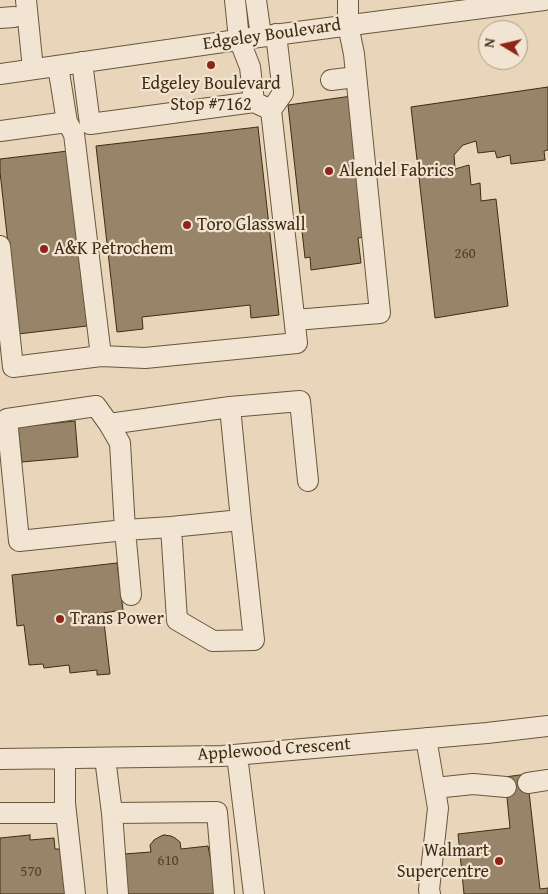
<!DOCTYPE html>
<style>
body{margin:0}
#map{position:relative;width:548px;height:894px;overflow:hidden;background:#e9d6ba;font-family:"Gentium Book Plus",serif}
canvas{display:block}
.north{position:absolute;left:478px;top:20px;width:50px;height:50px;box-sizing:border-box;background:#f1e4d2;border:1px solid #aa9a84;border-radius:50%;rotate:279deg;font-size:14px;font-weight:700;line-height:20px;text-align:center;color:#402c10}
.north::after{content:'';display:block;margin:auto;width:18px;height:22px;background:#8f2418;clip-path:polygon(50% 0,100% 100%,50% 72%,0 100%)}
</style>
<div id="map">
<canvas width="548" height="894"></canvas>
<div class="north">N</div>
</div>
<script>
const ctx = document.querySelector('canvas').getContext('2d');
ctx.lineJoin = 'round';
function fillPath(path, color) { ctx.fillStyle = color; ctx.fill(path, 'evenodd'); }
const toPath = rows => new Path2D(rows.map(r => 'M' + r).join(''));
function trace(path, color, width, dash) { ctx.strokeStyle = color; ctx.lineWidth = width; ctx.lineCap = dash ? 'butt' : 'round'; ctx.setLineDash(dash || []); ctx.stroke(path); }
function write(font, color, halo, rows, align = 'center') {
  ctx.font = font + ' "Gentium Book Plus",serif'; ctx.lineWidth = 4.5; ctx.setLineDash([]); ctx.textBaseline = 'middle'; ctx.strokeStyle = halo; ctx.fillStyle = color; for (const [text, x, y, turn = 0] of rows) {
    ctx.save(); ctx.translate(x, y); ctx.rotate((+turn || 0) * Math.PI / 180); ctx.textAlign = isNaN(turn) ? turn : align; if (halo) ctx.strokeText(text, 0, 0); ctx.fillText(text, 0, 0); ctx.restore();
  }
}
const building = toPath([
 [548,87,548,150,544,151,545,160,511,164,510,155,497,158,495,151,478,153,476,141,463,145,454,155,455,169,469,165,471,185,480,183,481,201,496,199,508,306,435,318,411,107,548,87],
 [352,96,372,236,358,238,361,263,311,270,310,257,305,258,288,105,352,96],
 [258,127,279,315,251,318,250,305,142,317,143,329,117,332,96,146,258,127],
 [68,151,87,326,18,334,0,172,0,159,68,151],
 [75,421,78,457,22,462,18,427,75,421],
 [117,563,123,610,103,613,110,674,97,675,97,670,70,673,69,665,44,668,43,664,29,665,24,625,17,626,12,575,117,563],
 [527,774,540,889,548,888,548,894,464,894,458,834,510,828,505,777,527,774],
 [30,835,30,840,54,838,55,849,60,849,65,894,0,894,0,838,30,835],
 [164,835,171,836,175,838,180,842,181,849,208,846,214,876,215,894,126,894,124,854,151,852,150,845,154,840,161,836,164,835]
]);
fillPath(building, '#988468');
trace(building, '#402c10', 1);
const minor = toPath([
 [26,0,33,69],
 [256,0,261,36],
 [0,18,14,17],
 [82,62,90,124,254,102],
 [0,74,251,38,544,0],
 [331,80,356,77],
 [271,110,283,93,276,34],
 [0,131,67,122],
 [0,246,13,367,101,356,74,134,67,122,58,66],
 [295,320,380,313,354,54,348,25,348,0],
 [101,356,145,358,297,343,271,110,254,102,250,67,239,39,235,0],
 [230,407,300,401,308,481],
 [109,424,230,407,241,520,254,640,213,641,177,620,171,527,241,520],
 [131,595,125,530,19,541,7,419,96,406,109,424,120,443,125,530,171,527],
 [426,738,438,808,429,890,430,894],
 [237,755,254,894],
 [65,758,65,803,75,894],
 [105,758,112,813,118,894],
 [0,759,222,756,487,733,548,726],
 [528,783,548,780],
 [435,788,473,784,506,787],
 [0,813,66,813],
 [112,813,217,812,224,894]
]);
trace(minor, '#6a563a', 22);
trace(minor, '#f1e4d2', 20);
for (const [x, y, r, color] of [
 [211,65,5,"#8f2418"],
 [329,171,5,"#8f2418"],
 [187,225,5,"#8f2418"],
 [44,249,5,"#8f2418"],
 [60,619,5,"#8f2418"],
 [499,861,5,"#8f2418"]
]) { const dot = new Path2D(); dot.arc(x, y, r, 0, 2 * Math.PI); ctx.fillStyle = color; ctx.fill(dot); trace(dot, '#f1e4d2', 2); }
write('15px', '#564226', null, [
 ["260",465,254],
 ["610",168,861],
 ["570",31,872]
]);
write('18px', '#402c10', '#f1e4d2', [
 ["Edgeley Boulevard",272,35,-8],
 ["Applewood Crescent",274,750,-4]
]);
write('18px', '#402c10', '#f1e4d2', [
 ["Edgeley Boulevard",211,84,"center"],
 ["Stop #7162",211,105,"center"],
 ["Alendel Fabrics",339,171],
 ["Toro Glasswall",197,225],
 ["A&K Petrochem",54,249],
 ["Trans Power",70,619],
 ["Walmart",489,851,"right"],
 ["Supercentre",489,872,"right"]
], 'left');
</script>
